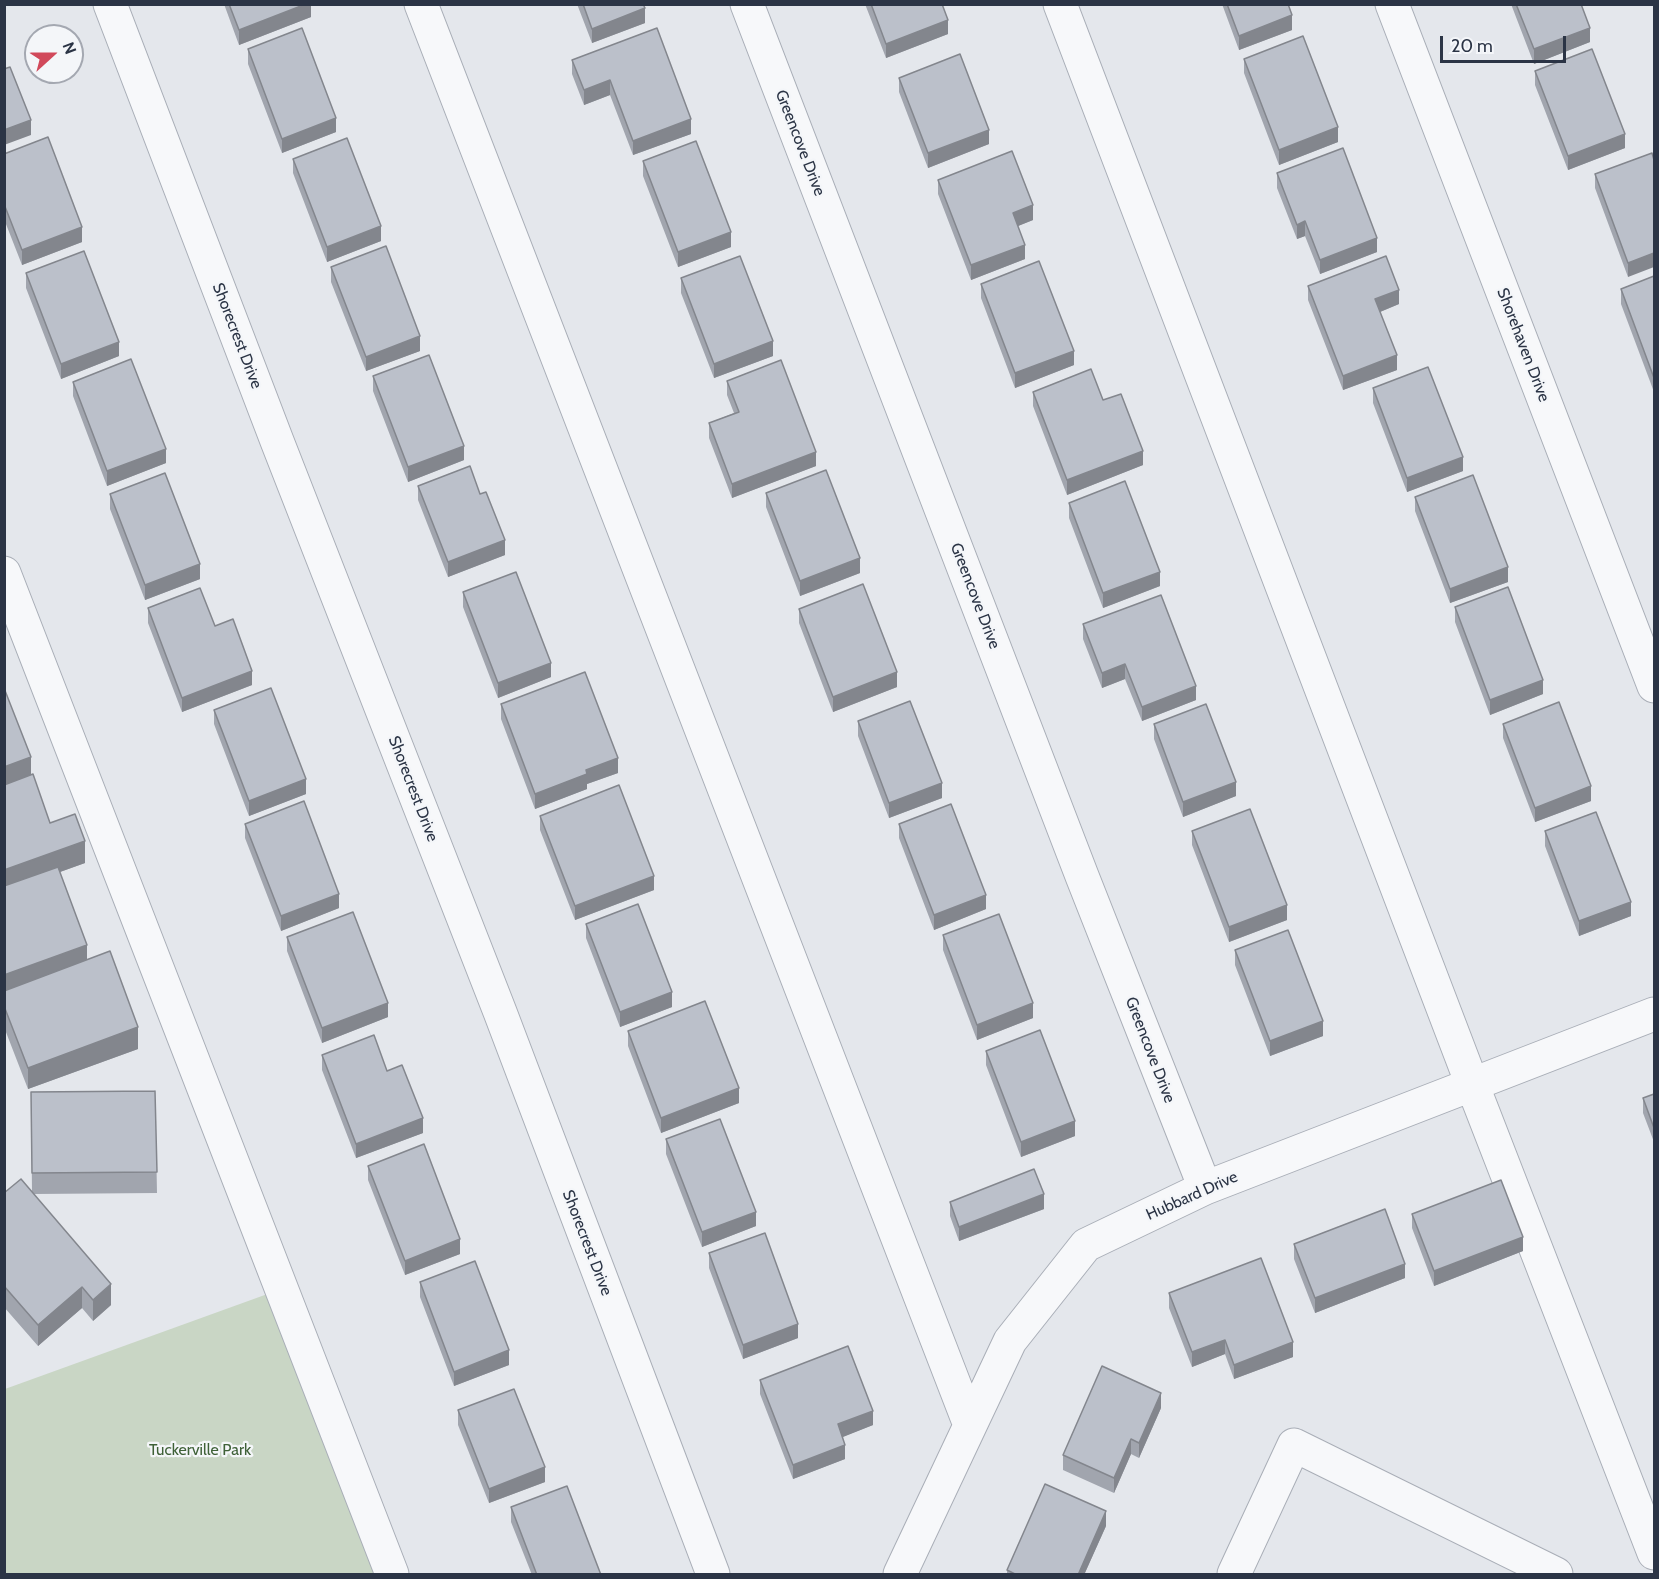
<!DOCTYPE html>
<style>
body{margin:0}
#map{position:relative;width:1659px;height:1579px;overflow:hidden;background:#e4e7ec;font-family:Cabin,sans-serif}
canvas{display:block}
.frame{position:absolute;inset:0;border:6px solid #2b3445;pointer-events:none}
.north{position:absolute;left:24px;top:24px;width:60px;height:60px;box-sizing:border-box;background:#f4f6f9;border:2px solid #a4a8b1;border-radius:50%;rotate:69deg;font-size:16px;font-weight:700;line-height:24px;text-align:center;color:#2b3445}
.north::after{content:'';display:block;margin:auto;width:21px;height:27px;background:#d1495b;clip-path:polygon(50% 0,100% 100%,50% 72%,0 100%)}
.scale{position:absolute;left:1440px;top:36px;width:126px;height:27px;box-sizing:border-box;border:3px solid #2b3445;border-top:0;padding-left:8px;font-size:18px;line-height:21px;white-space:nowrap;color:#2b3445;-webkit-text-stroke:4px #f4f6f9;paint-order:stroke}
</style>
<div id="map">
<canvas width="1659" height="1579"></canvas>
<div class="frame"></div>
<div class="north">N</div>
<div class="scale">20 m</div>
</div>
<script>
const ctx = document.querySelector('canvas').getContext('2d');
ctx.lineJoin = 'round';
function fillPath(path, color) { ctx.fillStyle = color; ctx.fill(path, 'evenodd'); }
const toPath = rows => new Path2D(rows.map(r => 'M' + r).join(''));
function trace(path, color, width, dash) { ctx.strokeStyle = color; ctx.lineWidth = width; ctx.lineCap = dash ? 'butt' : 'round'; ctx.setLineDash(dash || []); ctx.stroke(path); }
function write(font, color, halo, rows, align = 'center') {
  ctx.font = font + ' Cabin,sans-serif'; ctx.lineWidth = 4.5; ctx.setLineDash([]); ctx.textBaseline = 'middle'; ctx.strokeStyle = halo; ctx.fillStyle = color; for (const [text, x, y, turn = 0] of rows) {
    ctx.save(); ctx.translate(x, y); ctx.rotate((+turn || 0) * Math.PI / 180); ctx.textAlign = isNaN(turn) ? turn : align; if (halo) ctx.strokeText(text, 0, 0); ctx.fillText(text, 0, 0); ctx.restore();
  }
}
fillPath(toPath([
 [273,1292,381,1574,5,1574,5,1389]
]), '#c9d6c5');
const minor = toPath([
 [110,4,277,441,500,1012,713,1574],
 [421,4,970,1425],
 [747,4,1082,876,1205,1188],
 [1060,4,1472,1084,1654,1553],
 [1392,4,1654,686],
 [4,573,392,1574],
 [900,1574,1010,1341,1086,1245,1205,1188,1654,1014],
 [1234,1574,1294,1445,1556,1574]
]);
trace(minor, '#a9aeb7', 35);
trace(minor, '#f7f8fa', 33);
fillPath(toPath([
 [224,4,311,4,311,17,239,45],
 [577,4,643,4,645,23,592,43],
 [865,4,942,4,948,34,886,58],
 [1222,4,1288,4,1292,30,1239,50],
 [1511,4,1581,4,1590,42,1534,64],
 [657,28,691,134,633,155,610,95,584,105,572,74,572,60],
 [248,49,336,132,282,153,248,64],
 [1244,59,1338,142,1279,165,1244,73],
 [1535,71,1625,148,1568,170,1535,85],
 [899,78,989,144,928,168,899,92],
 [1652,153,1628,277,1595,188,1595,174],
 [4,154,82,242,22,265,4,219],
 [293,159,381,241,327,262,293,173],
 [643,161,731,247,678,267,643,176],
 [1277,173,1377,252,1320,274,1305,236,1297,239,1277,188],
 [938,180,1033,220,1018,226,1025,259,971,280,938,194],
 [331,267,420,351,366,371,331,282],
 [26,273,119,356,61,379,26,288],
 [1654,276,1654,392,1621,304,1621,289],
 [681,278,773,356,714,378,681,293],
 [981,284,1074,365,1015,388,981,298],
 [1308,286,1399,304,1380,312,1397,370,1343,390,1308,300],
 [373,376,464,460,408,482,373,391],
 [727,381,816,466,732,498,709,438,709,423,734,413,727,395],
 [73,382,166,463,107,486,73,396],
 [1373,388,1463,471,1407,492,1373,403],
 [1033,392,1103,400,1143,465,1067,495,1033,406],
 [418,486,505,555,448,577,418,500],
 [766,493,860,573,800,596,766,507],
 [110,494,200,579,145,600,110,509],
 [1415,497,1508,582,1450,603,1415,511],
 [1069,503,1160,586,1103,608,1069,518],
 [463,592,551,677,498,698,463,607],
 [1455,607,1543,694,1490,715,1455,622],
 [148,608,215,626,252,685,182,712,148,623],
 [799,609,897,687,833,712,799,623],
 [1083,624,1196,700,1142,721,1125,679,1102,688,1083,639],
 [4,688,31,775,50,823,85,863,60,872,87,960,138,1049,28,1089,4,1027],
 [501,704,618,773,587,784,587,789,535,809,501,719],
 [214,710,306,794,249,816,214,724],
 [858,721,942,798,889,818,858,736],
 [1154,724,1236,796,1183,817,1154,739],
 [1503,724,1591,801,1535,822,1503,738],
 [540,816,654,890,575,920,540,830],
 [245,824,339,908,281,931,245,838],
 [899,824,986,909,934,930,899,838],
 [1192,831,1287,920,1229,942,1192,845],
 [1545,831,1631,916,1579,936,1545,846],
 [586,924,672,1007,620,1027,586,938],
 [943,935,1033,1018,977,1040,943,950],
 [287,937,388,1017,322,1043,287,951],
 [1235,950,1323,1036,1270,1056,1235,965],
 [628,1031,739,1103,661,1133,628,1046],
 [986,1051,1075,1136,1021,1157,986,1065],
 [322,1055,387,1071,423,1133,356,1158,322,1070],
 [155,1091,157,1193,34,1194,111,1305,93,1321,82,1308,38,1346,4,1307,4,1193,32,1192,31,1092],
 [1654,1094,1654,1142,1643,1113,1643,1098],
 [666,1139,756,1226,702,1247,666,1154],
 [368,1166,460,1254,405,1275,368,1180],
 [950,1202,1044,1209,959,1241,950,1216],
 [1412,1214,1523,1251,1434,1286,1412,1228],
 [1294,1244,1405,1278,1315,1313,1294,1259],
 [709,1253,798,1338,743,1359,709,1268],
 [420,1282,509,1365,454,1386,420,1297],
 [1169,1293,1293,1357,1234,1379,1225,1354,1192,1367,1169,1308],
 [760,1380,873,1425,842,1437,845,1459,793,1479,760,1394],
 [1161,1408,1139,1458,1131,1454,1114,1493,1063,1470,1063,1455],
 [458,1410,545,1482,489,1503,458,1425],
 [511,1507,601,1575,532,1575,511,1522],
 [1106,1526,1084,1575,1007,1575,1007,1570]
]), '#a1a5ae');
fillPath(toPath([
 [306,4,311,4,311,17,239,45,239,30],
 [645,8,645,23,592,43,592,29],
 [1292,15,1292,30,1239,50,1239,36],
 [948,20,948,34,886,58,886,44],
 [1590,28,1590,42,1534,64,1534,49],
 [610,80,610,95,584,105,584,90],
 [336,118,336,132,282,153,282,139],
 [691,119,691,134,633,155,633,141],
 [31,120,31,135,4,145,4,130],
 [1338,127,1338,142,1279,165,1279,150],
 [989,130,989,144,928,168,928,153],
 [1625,134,1625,148,1568,170,1568,156],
 [1033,205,1033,220,1013,228,1013,213],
 [1305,221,1305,236,1297,239,1297,225],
 [381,226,381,241,327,262,327,247],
 [82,227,82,242,22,265,22,250],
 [731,232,731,247,678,267,678,252],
 [1377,238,1377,252,1320,274,1320,260],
 [1025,245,1025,259,971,280,971,265],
 [1654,253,1654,267,1628,277,1628,263],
 [1399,290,1399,304,1375,314,1375,299],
 [420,336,420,351,366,371,366,357],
 [773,341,773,356,714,378,714,364],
 [119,342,119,356,61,379,61,364],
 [1074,351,1074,365,1015,388,1015,373],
 [1397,355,1397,370,1343,390,1343,376],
 [464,446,464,460,408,482,408,467],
 [166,449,166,463,107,486,107,471],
 [1143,451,1143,465,1067,495,1067,480],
 [816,452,816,466,732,498,732,484],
 [1463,457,1463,471,1407,492,1407,478],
 [505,540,505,555,448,577,448,562],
 [860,558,860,573,800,596,800,581],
 [200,564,200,579,145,600,145,585],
 [1508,567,1508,582,1450,603,1450,589],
 [1160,572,1160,586,1103,608,1103,593],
 [551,663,551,677,498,698,498,683],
 [1125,664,1125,679,1102,688,1102,673],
 [252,671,252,685,182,712,182,698],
 [897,672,897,687,833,712,833,697],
 [1543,680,1543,694,1490,715,1490,700],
 [1196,686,1196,700,1142,721,1142,707],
 [31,757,31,778,4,788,4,767],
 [618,758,618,773,587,784,587,789,535,809,535,794,586,770],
 [306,779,306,794,249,816,249,801],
 [1236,782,1236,796,1183,817,1183,802],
 [942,783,942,798,889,818,889,803],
 [1591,786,1591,801,1535,822,1535,808],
 [85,841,85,863,4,892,4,870],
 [654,876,654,890,575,920,575,906],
 [339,894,339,908,281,931,281,916],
 [986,895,986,909,934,930,934,915],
 [1631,902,1631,916,1579,936,1579,921],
 [1287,905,1287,920,1229,942,1229,927],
 [87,945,87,967,4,997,4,975],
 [672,992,672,1007,620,1027,620,1012],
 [388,1003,388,1017,322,1043,322,1028],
 [1033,1003,1033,1018,977,1040,977,1025],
 [1323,1021,1323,1036,1270,1056,1270,1041],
 [138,1027,138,1049,28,1089,28,1068],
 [739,1088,739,1103,661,1133,661,1118],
 [423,1118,423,1133,356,1158,356,1144],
 [1075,1121,1075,1136,1021,1157,1021,1142],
 [1044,1194,1044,1209,959,1241,959,1227],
 [756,1212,756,1226,702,1247,702,1232],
 [1523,1237,1523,1251,1434,1286,1434,1271],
 [460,1239,460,1254,405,1275,405,1261],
 [1405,1264,1405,1278,1315,1313,1315,1298],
 [111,1284,111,1305,93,1321,93,1300],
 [82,1287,82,1308,38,1346,38,1325],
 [798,1324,798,1338,743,1359,743,1345],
 [1225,1340,1225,1354,1192,1367,1192,1352],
 [1293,1342,1293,1357,1234,1379,1234,1365],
 [509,1350,509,1365,454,1386,454,1372],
 [1161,1393,1161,1408,1139,1458,1139,1443],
 [873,1411,873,1425,838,1439,838,1424],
 [1131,1439,1131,1454,1114,1493,1114,1478],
 [845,1445,845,1459,793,1479,793,1465],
 [545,1467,545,1482,489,1503,489,1489],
 [1106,1511,1106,1526,1084,1575,1078,1575]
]), '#83868d');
const building = toPath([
 [229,4,306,4,239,30,229,4],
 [583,4,643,4,645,8,592,29,583,4],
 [871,4,942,4,948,20,886,44,871,4],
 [1227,4,1288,4,1292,15,1239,36,1227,4],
 [1516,4,1581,4,1590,28,1534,49,1516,4],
 [302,28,336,118,282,139,248,49,302,28],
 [657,28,691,119,633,141,610,80,584,90,572,60,657,28],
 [1303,36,1338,127,1279,150,1244,59,1303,36],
 [1592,49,1625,134,1568,156,1535,71,1592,49],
 [960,54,989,130,928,153,899,78,960,54],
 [10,67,31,120,4,130,4,69,10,67],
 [48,137,82,227,22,250,4,204,4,154,48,137],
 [347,138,381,226,327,247,293,159,347,138],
 [696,141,731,232,678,252,643,161,696,141],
 [1343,148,1377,238,1320,260,1305,221,1297,225,1277,173,1343,148],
 [1012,151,1033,205,1013,213,1025,245,971,265,938,180,1012,151],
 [1652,153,1654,160,1654,253,1628,263,1595,174,1652,153],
 [386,246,420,336,366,357,331,267,386,246],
 [84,251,119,342,61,364,26,273,84,251],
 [740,256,773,341,714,364,681,278,740,256],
 [1386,256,1399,290,1375,299,1397,355,1343,376,1308,286,1386,256],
 [1039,261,1074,351,1015,373,981,284,1039,261],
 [1654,276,1654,378,1621,289,1654,276],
 [429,355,464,446,408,467,373,376,429,355],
 [131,359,166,449,107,471,73,382,131,359],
 [781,360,816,452,732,484,709,423,739,412,727,381,781,360],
 [1428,367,1463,457,1407,478,1373,388,1428,367],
 [1091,369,1103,400,1121,394,1143,451,1067,480,1033,392,1091,369],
 [470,466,480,494,486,492,505,540,448,562,418,486,470,466],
 [826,470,860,558,800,581,766,493,826,470],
 [165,473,200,564,145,585,110,494,165,473],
 [1473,475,1508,567,1450,589,1415,497,1473,475],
 [1125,481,1160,572,1103,593,1069,503,1125,481],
 [516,572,551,663,498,683,463,592,516,572],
 [863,584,897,672,833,697,799,609,863,584],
 [1508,587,1543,680,1490,700,1455,607,1508,587],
 [200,588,215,626,233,619,252,671,182,698,148,608,200,588],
 [1161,595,1196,686,1142,707,1125,664,1102,673,1083,624,1161,595],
 [585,672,618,758,586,770,587,774,535,794,501,704,585,672],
 [4,688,31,757,4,767,4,688],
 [271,688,306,779,249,801,214,710,271,688],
 [910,701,942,783,889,803,858,721,910,701],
 [1559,702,1591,786,1535,808,1503,724,1559,702],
 [1206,704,1236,782,1183,802,1154,724,1206,704],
 [33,774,50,823,75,814,85,841,4,870,4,785,33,774],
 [619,785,654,876,575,906,540,816,619,785],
 [304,801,339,894,281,916,245,824,304,801],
 [951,804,986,895,934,915,899,824,951,804],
 [1250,809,1287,905,1229,927,1192,831,1250,809],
 [1596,812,1631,902,1579,921,1545,831,1596,812],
 [58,867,87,945,4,975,4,886,58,867],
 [638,904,672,992,620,1012,586,924,638,904],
 [353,912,388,1003,322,1028,287,937,353,912],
 [999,914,1033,1003,977,1025,943,935,999,914],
 [1288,930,1323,1021,1270,1041,1235,950,1288,930],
 [110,951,138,1027,28,1068,4,1006,4,991,110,951],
 [705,1001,739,1088,661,1118,628,1031,705,1001],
 [1040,1030,1075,1121,1021,1142,986,1051,1040,1030],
 [374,1035,387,1071,402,1065,423,1118,356,1144,322,1055,374,1035],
 [155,1091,157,1172,32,1173,31,1092,155,1091],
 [1654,1094,1654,1128,1643,1098,1654,1094],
 [720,1119,756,1212,702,1232,666,1139,720,1119],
 [424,1144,460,1239,405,1261,368,1166,424,1144],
 [1034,1169,1044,1194,959,1227,950,1202,1034,1169],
 [21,1179,111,1284,93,1300,82,1287,38,1325,4,1286,4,1193,21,1179],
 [1501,1180,1523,1237,1434,1271,1412,1214,1501,1180],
 [1385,1209,1405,1264,1315,1298,1294,1244,1385,1209],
 [765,1233,798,1324,743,1345,709,1253,765,1233],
 [1261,1258,1293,1342,1234,1365,1225,1340,1192,1352,1169,1293,1261,1258],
 [475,1261,509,1350,454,1372,420,1282,475,1261],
 [848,1346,873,1411,838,1424,845,1445,793,1465,760,1380,848,1346],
 [1102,1366,1161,1393,1139,1443,1131,1439,1114,1478,1063,1455,1102,1366],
 [514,1389,545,1467,489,1489,458,1410,514,1389],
 [1045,1484,1106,1511,1078,1575,1017,1575,1007,1570,1045,1484],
 [567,1486,601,1575,537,1575,511,1507,567,1486]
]);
fillPath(building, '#bbc0ca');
trace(building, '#83868d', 1.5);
write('16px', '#2b3445', '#f4f6f9', [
 ["Greencove Drive",800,143,69],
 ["Shorecrest Drive",237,336,69],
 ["Shorehaven Drive",1523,345,69],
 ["Greencove Drive",975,596,69],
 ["Shorecrest Drive",413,789,69],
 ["Greencove Drive",1150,1050,69],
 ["Hubbard Drive",1192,1196,-24],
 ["Shorecrest Drive",587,1243,69]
]);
write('16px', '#3f6138', '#f4f6f9', [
 ["Tuckerville Park",200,1450]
]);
</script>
